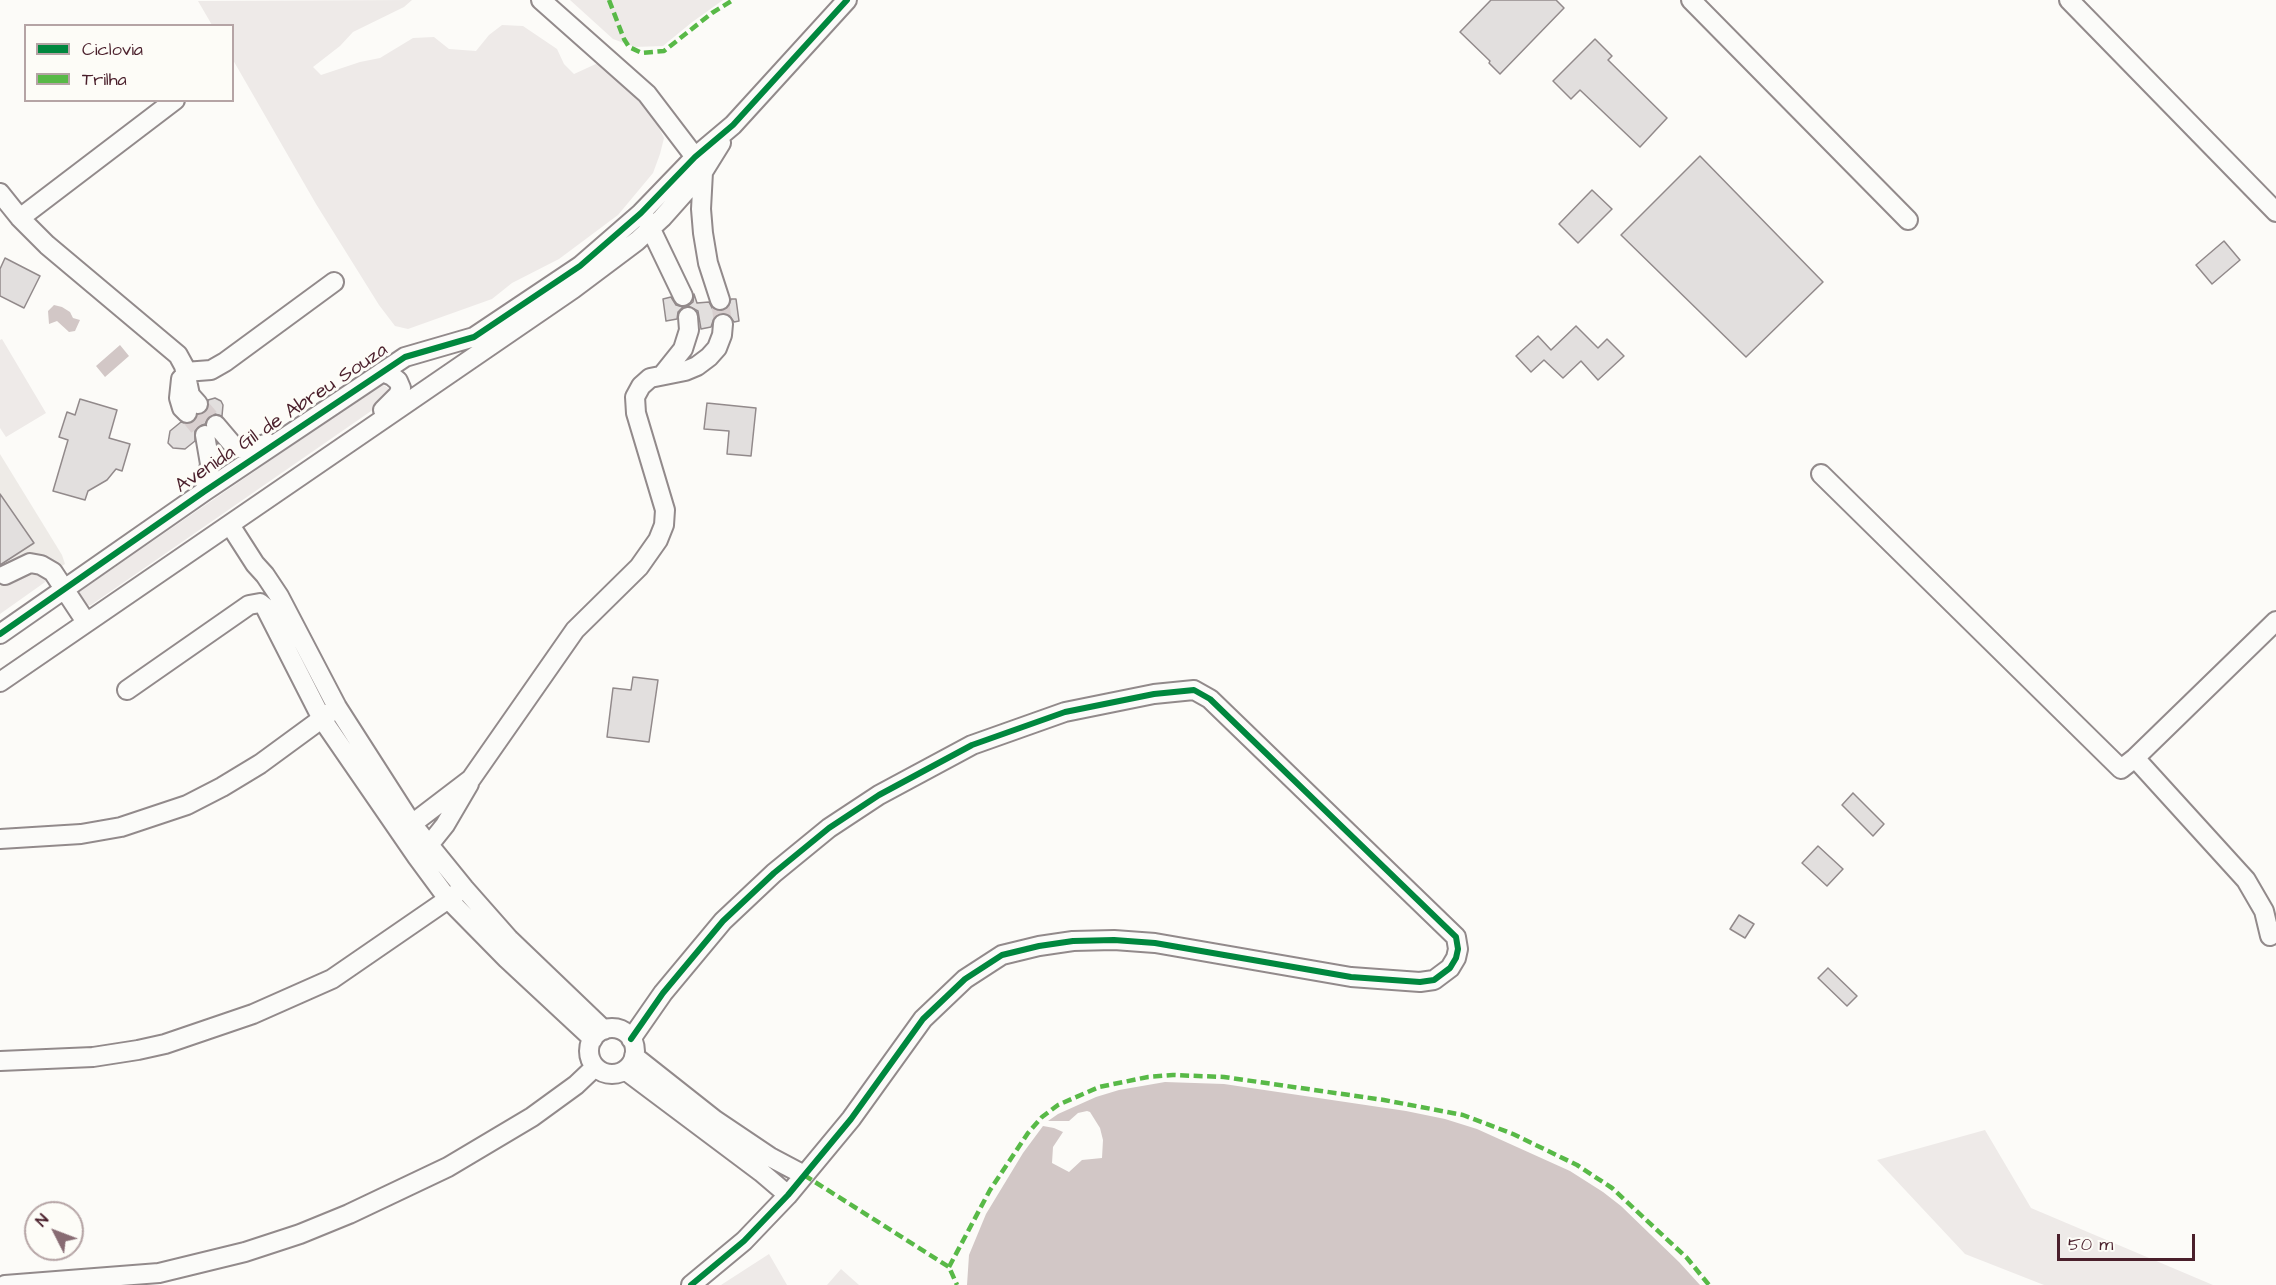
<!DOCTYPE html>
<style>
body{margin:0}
#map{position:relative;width:2276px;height:1285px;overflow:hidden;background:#fcfbf8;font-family:"Architects Daughter",sans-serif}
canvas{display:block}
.legend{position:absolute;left:24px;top:24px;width:210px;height:78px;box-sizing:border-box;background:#fdfcf7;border:2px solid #b5a4a5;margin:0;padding:8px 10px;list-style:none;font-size:18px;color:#4a1f2b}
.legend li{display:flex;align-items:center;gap:12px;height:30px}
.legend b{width:30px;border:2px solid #b5a4a5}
.north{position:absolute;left:24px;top:1201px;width:60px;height:60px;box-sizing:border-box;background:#fdfcf7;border:2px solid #b5a4a5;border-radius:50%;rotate:312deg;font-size:16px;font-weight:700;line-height:24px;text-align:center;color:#4a1f2b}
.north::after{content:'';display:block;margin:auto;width:21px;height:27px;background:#886c73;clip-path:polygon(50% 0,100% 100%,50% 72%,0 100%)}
.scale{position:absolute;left:2057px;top:1234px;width:138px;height:27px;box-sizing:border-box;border:3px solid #4a1f2b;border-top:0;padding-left:8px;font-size:18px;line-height:21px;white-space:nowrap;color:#4a1f2b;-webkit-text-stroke:4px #fdfcf7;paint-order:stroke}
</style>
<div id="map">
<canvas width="2276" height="1285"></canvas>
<ul class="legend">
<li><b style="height:8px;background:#00873e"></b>Ciclovia</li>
<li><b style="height:8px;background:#58b947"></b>Trilha</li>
</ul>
<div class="north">N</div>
<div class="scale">50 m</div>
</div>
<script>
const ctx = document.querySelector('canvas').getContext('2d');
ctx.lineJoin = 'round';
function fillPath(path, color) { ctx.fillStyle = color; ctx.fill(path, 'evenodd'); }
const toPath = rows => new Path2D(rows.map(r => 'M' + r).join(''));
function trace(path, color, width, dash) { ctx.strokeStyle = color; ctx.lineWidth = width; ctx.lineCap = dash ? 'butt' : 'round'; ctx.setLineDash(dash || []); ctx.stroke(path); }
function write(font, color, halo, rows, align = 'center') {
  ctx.font = font + ' "Architects Daughter",sans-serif'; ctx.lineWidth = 6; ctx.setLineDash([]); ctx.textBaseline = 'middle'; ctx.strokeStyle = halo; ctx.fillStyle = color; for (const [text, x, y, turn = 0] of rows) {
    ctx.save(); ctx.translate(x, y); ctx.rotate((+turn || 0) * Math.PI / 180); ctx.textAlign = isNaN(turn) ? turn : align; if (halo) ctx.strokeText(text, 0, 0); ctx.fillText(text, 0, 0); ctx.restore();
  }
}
fillPath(toPath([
 [0,454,62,555,65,564,0,608]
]), '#eeebe7');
fillPath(toPath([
 [412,0,404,7,353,32,340,46,313,67,321,75,360,62,380,58,413,38,434,37,449,49,476,51,489,35,502,25,523,26,557,49,564,64,574,74,598,63,637,91,652,113,664,138,660,154,653,173,618,215,559,259,512,283,492,299,408,329,395,326,379,305,316,204,233,60,232,26,212,25,198,1],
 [570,0,723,0,691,23,663,46,635,47,613,39],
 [2,339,46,413,6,437,0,428,0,340],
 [382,384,388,388,390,394,374,409,91,605,85,606,77,593],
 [219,448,239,455,240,458,216,473,216,449],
 [41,575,48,580,0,614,0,590,20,578],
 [1985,1130,2031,1208,2213,1285,2044,1285,1965,1254,1877,1160],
 [769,1254,787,1285,721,1285],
 [841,1269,859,1285,827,1285]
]), '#eeeae8');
fillPath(toPath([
 [54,305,62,307,70,312,73,318,80,320,75,331,69,332,57,321,49,324,48,311],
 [120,345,129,356,105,377,96,366],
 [1165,1082,1224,1084,1406,1111,1445,1119,1477,1129,1570,1171,1603,1192,1621,1206,1679,1262,1700,1285,967,1285,969,1255,986,1214,1023,1153,1043,1126,1054,1128,1063,1132,1053,1147,1052,1163,1069,1172,1082,1160,1102,1158,1103,1140,1100,1128,1090,1112,1087,1111,1078,1113,1069,1121,1048,1121,1058,1114,1096,1097,1119,1090]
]), '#d2c7c6');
const building = toPath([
 [1491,0,1556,0,1564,8,1500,74,1489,63,1490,61,1460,32,1491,0],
 [1595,39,1612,56,1608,60,1667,118,1640,147,1580,90,1571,99,1553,81,1595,39],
 [1700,156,1823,282,1746,357,1621,235,1700,156],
 [1592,190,1612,209,1578,243,1559,224,1592,190],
 [2224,241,2240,260,2212,284,2196,265,2224,241],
 [5,258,40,276,24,308,0,296,0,269,5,258],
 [694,294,697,303,709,302,712,308,718,311,728,308,731,299,736,299,739,321,734,322,729,315,719,314,714,318,711,327,701,329,698,311,688,306,693,302,694,294],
 [671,297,676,305,683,307,678,312,677,319,666,321,663,299,671,297],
 [1576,326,1598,348,1607,339,1624,356,1598,380,1581,361,1563,378,1544,360,1531,372,1516,356,1538,336,1551,350,1576,326],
 [215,398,221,401,223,405,222,416,215,414,209,416,205,424,198,426,195,431,195,441,185,449,173,448,168,443,170,431,181,422,189,424,194,421,198,415,205,413,208,408,208,400,215,398],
 [80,399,117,410,109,438,130,444,122,471,116,469,107,480,88,491,85,500,53,491,68,440,59,437,67,412,75,415,80,399],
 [707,403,756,408,751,456,727,454,729,431,704,429,707,403],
 [0,494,34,543,0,565,0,494],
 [633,677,658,680,649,742,607,737,613,688,631,690,633,677],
 [1853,793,1884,824,1873,836,1842,805,1853,793],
 [1818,846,1843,869,1827,886,1802,863,1818,846],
 [1739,915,1754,924,1745,938,1730,929,1739,915],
 [1828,968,1857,996,1847,1006,1818,978,1828,968]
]);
fillPath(building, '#e2dfde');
trace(building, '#928a8b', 1.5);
trace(toPath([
 [720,300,723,324],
 [198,404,216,425],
 [187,413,205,435]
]), '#d8cfcf', 18, [18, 9]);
const minor = toPath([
 [541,0,647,94,695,157,703,172,701,209,703,233,708,263,720,300],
 [1691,0,1908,220],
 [2069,0,2276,212],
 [0,193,20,218,47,245,178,355,184,366,190,395,198,404],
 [20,218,175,100],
 [646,219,683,296],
 [185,372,211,370,225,362,334,282],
 [382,372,392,376,398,381,401,388,398,395,383,410],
 [663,374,683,349,689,330,688,317],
 [181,379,179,398,182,408,187,413],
 [216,425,233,445,240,448,250,449,268,443],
 [1821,474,2121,769,2135,758,2276,621],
 [205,491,210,464,205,435],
 [230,525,255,564,265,575,279,596,337,707,412,824,464,888,509,939,604,1030],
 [5,575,30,563,41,565,53,572,86,622],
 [0,634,205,491,405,357,474,337,580,266,641,213,695,157,733,125,847,0],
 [0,682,573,289,637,241,662,218,703,172,721,143],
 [127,690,249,605,260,603,265,607,322,719,417,857,448,899,507,959,593,1039],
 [2135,758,2246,880,2264,911,2270,936],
 [412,824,471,779,575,630,639,567,658,540,664,525,665,510,636,413,635,397,641,386,650,378,685,371,697,366,709,357,717,348,722,335,723,324],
 [0,839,81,834,121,827,187,805,222,787,260,764,331,712],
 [429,845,445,825,469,784],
 '589 1051a23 23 0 1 1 46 0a23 23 0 1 1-46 0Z',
 [631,1039,663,993,723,921,774,873,829,828,879,795,972,745,1065,712,1154,694,1194,690,1210,699,1456,937,1458,949,1456,958,1450,968,1434,980,1420,982,1351,977,1155,943,1114,940,1073,941,1039,946,1002,955,965,979,923,1019,851,1119,788,1195,744,1241,691,1285],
 [634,1056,715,1120,770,1157,804,1175],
 [0,1061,93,1057,138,1050,165,1044,253,1014,332,979,457,893],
 [625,1070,761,1172,788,1195],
 [5,1285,159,1273,245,1252,300,1234,349,1214,448,1167,532,1117,576,1085,595,1067]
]);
trace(minor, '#928a8b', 22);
trace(minor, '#fbfbf9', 18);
trace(toPath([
 [609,0,624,39,629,47,642,53,664,51,712,13,733,0],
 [804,1175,949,1267,957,1285],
 [949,1267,990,1190,1028,1133,1042,1117,1058,1105,1099,1087,1148,1077,1173,1075,1224,1077,1384,1100,1463,1115,1513,1134,1577,1165,1612,1188,1687,1258,1709,1285]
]), '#58b947', 4.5, [9, 4.5]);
trace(toPath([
 [0,634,205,491,405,357,474,337,580,266,641,213,695,157,733,125,847,0],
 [631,1039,663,993,723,921,774,873,829,828,879,795,972,745,1065,712,1154,694,1194,690,1210,699,1456,937,1458,949,1456,958,1450,968,1434,980,1420,982,1351,977,1155,943,1114,940,1073,941,1039,946,1002,955,965,979,923,1019,851,1119,788,1195,744,1241,691,1285]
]), '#00873e', 6);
write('20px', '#4a1f2b', '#fdfcf7', [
 ["Avenida Gil de Abreu Souza",282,419,-34]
]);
</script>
